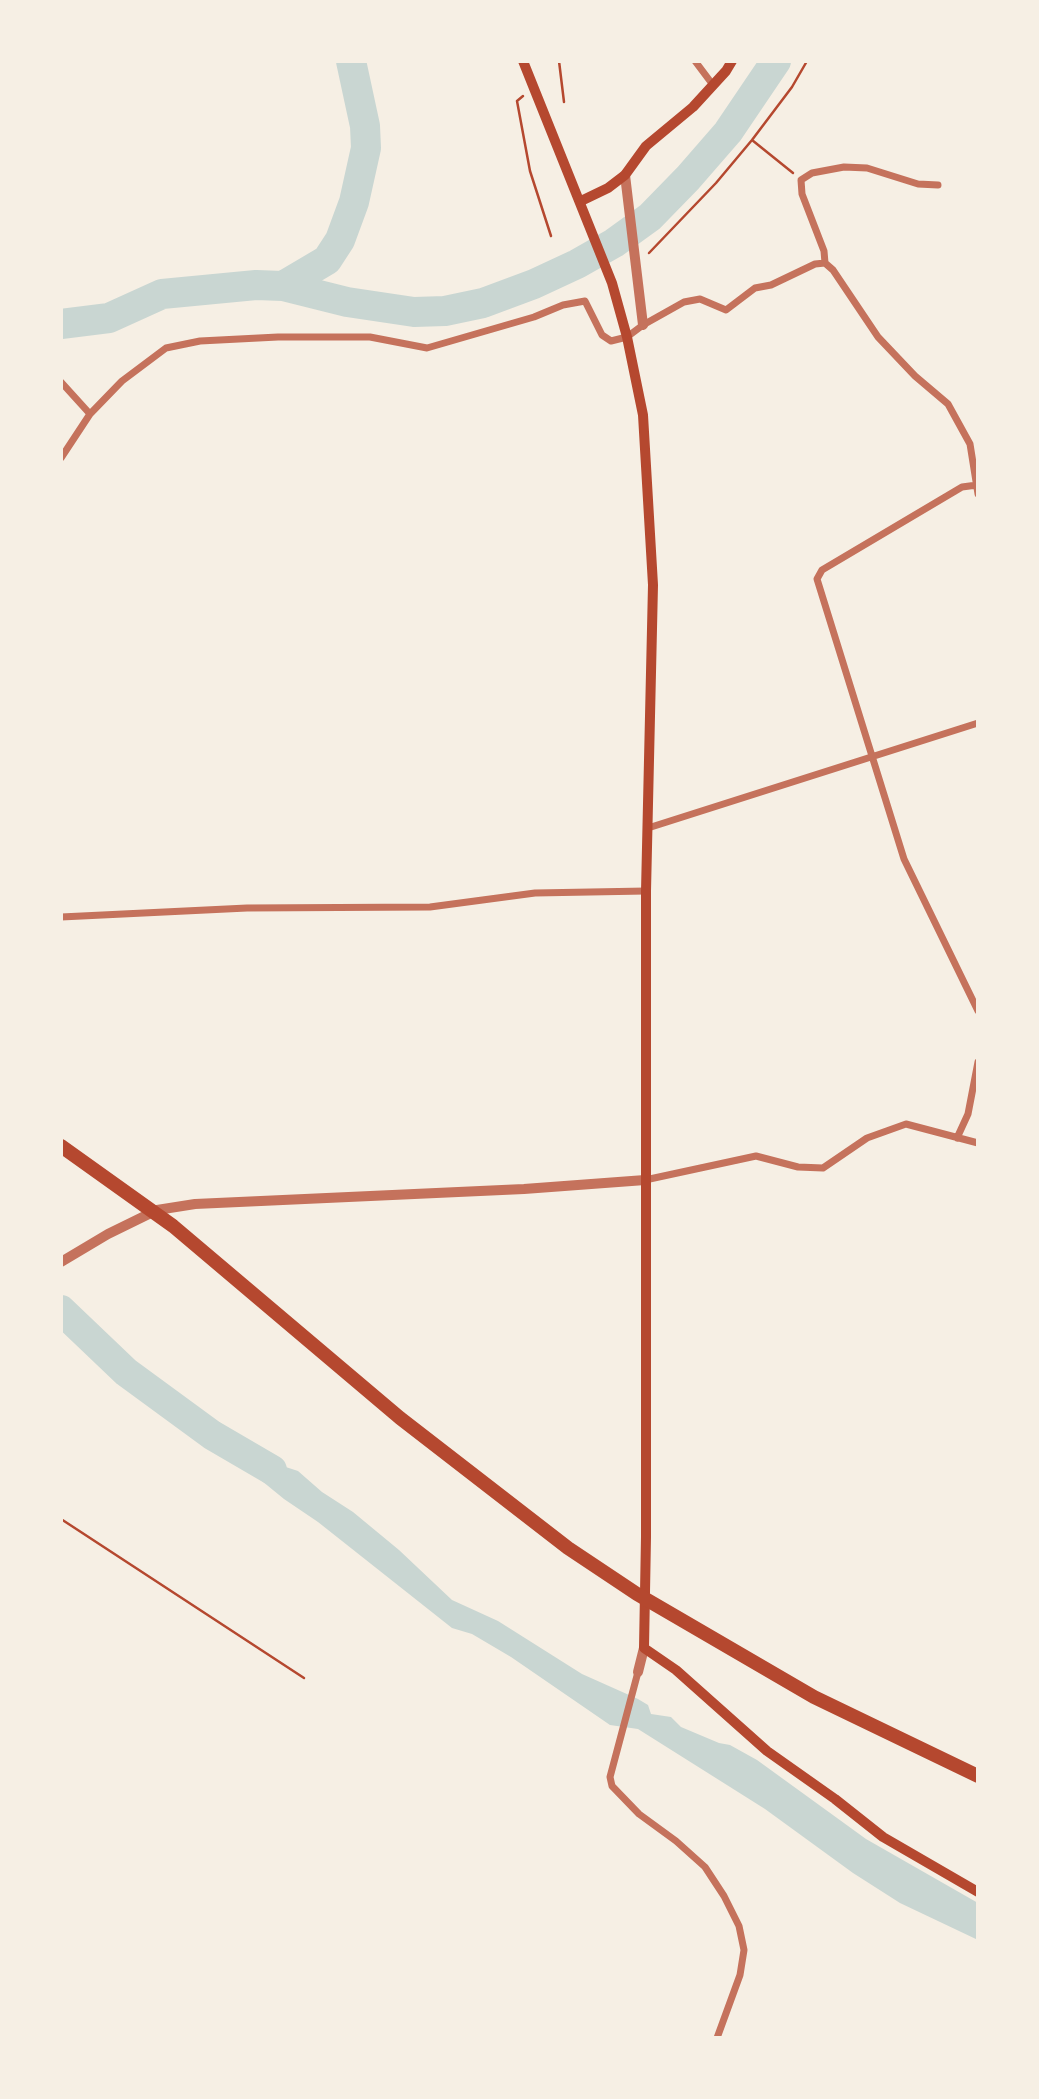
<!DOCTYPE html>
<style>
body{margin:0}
#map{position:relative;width:1039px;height:2099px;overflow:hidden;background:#f6efe4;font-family:"Fira Sans Condensed",sans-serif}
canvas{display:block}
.frame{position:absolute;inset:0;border:63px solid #f6efe4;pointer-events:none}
</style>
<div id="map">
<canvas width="1039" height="2099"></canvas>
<div class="frame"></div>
</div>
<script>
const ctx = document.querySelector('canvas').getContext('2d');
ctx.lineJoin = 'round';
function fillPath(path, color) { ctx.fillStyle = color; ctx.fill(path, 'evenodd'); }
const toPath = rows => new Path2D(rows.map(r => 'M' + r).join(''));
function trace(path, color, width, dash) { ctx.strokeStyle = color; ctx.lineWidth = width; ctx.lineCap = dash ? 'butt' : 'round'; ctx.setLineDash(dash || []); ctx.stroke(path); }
fillPath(toPath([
 [220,1442,246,1454,298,1471,322,1492,353,1512,399,1550,452,1600,498,1621,582,1674,638,1699,648,1705,651,1714,671,1717,681,1727,719,1743,730,1745,757,1760,866,1839,978,1903,978,1940,900,1903,853,1873,765,1809,638,1729,610,1725,511,1657,472,1634,452,1628,318,1522,284,1499,246,1468]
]), '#c9d6d2');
trace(toPath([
 [283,286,327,260,340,240,354,202,366,148,365,126,351,61],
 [61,324,109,318,162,294,256,285,283,286,347,302,414,312,445,311,483,303,534,284,577,264,614,243,650,217,688,178,728,132,776,61],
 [61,1310,126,1372,212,1435,272,1470]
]), '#c9d6d2', 30);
trace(toPath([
 [559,61,564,102],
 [523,96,517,101,530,171,551,236],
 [752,140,793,173],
 [649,253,716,183,752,140,792,87,807,61],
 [61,1519,304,1678]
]), '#b5482f', 2.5);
trace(toPath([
 [695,61,713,85],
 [825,263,824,251,802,194,801,180,812,173,844,167,867,168,918,184,938,185],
 [61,382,90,414],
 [61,458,90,414,122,381,166,348,200,341,278,337,370,337,427,348,534,317,563,305,585,301,602,335,611,341,627,337,643,325,684,302,700,299,726,310,755,288,771,285,815,264,825,263,833,270,878,337,915,376,948,404,970,444,978,494],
 [977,485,962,487,822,570,817,579,904,859,978,1011],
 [648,828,978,723],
 [61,917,247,908,430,907,535,893,646,891],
 [957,1138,968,1114,978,1062],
 [645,1180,756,1156,798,1167,823,1168,867,1138,906,1124,978,1143],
 [638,1672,610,1777,612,1786,639,1814,676,1841,705,1867,724,1896,739,1926,744,1950,740,1975,717,2038]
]), '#c5725c', 7);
trace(toPath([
 [625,175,643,325],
 [61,1262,108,1234,157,1210,195,1204,524,1189,645,1180],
 [638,1672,644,1648]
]), '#c5725c', 10);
trace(toPath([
 [523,61,612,283,627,337,643,415,653,585,646,891,646,1537,644,1648,676,1670,767,1751,835,1799,883,1837,978,1892],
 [581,201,608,188,625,175,646,146,693,107,726,71,732,61]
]), '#b5482f', 10);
trace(toPath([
 [61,1146,173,1226,400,1418,568,1548,637,1594,814,1697,978,1776]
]), '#b5482f', 14);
</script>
